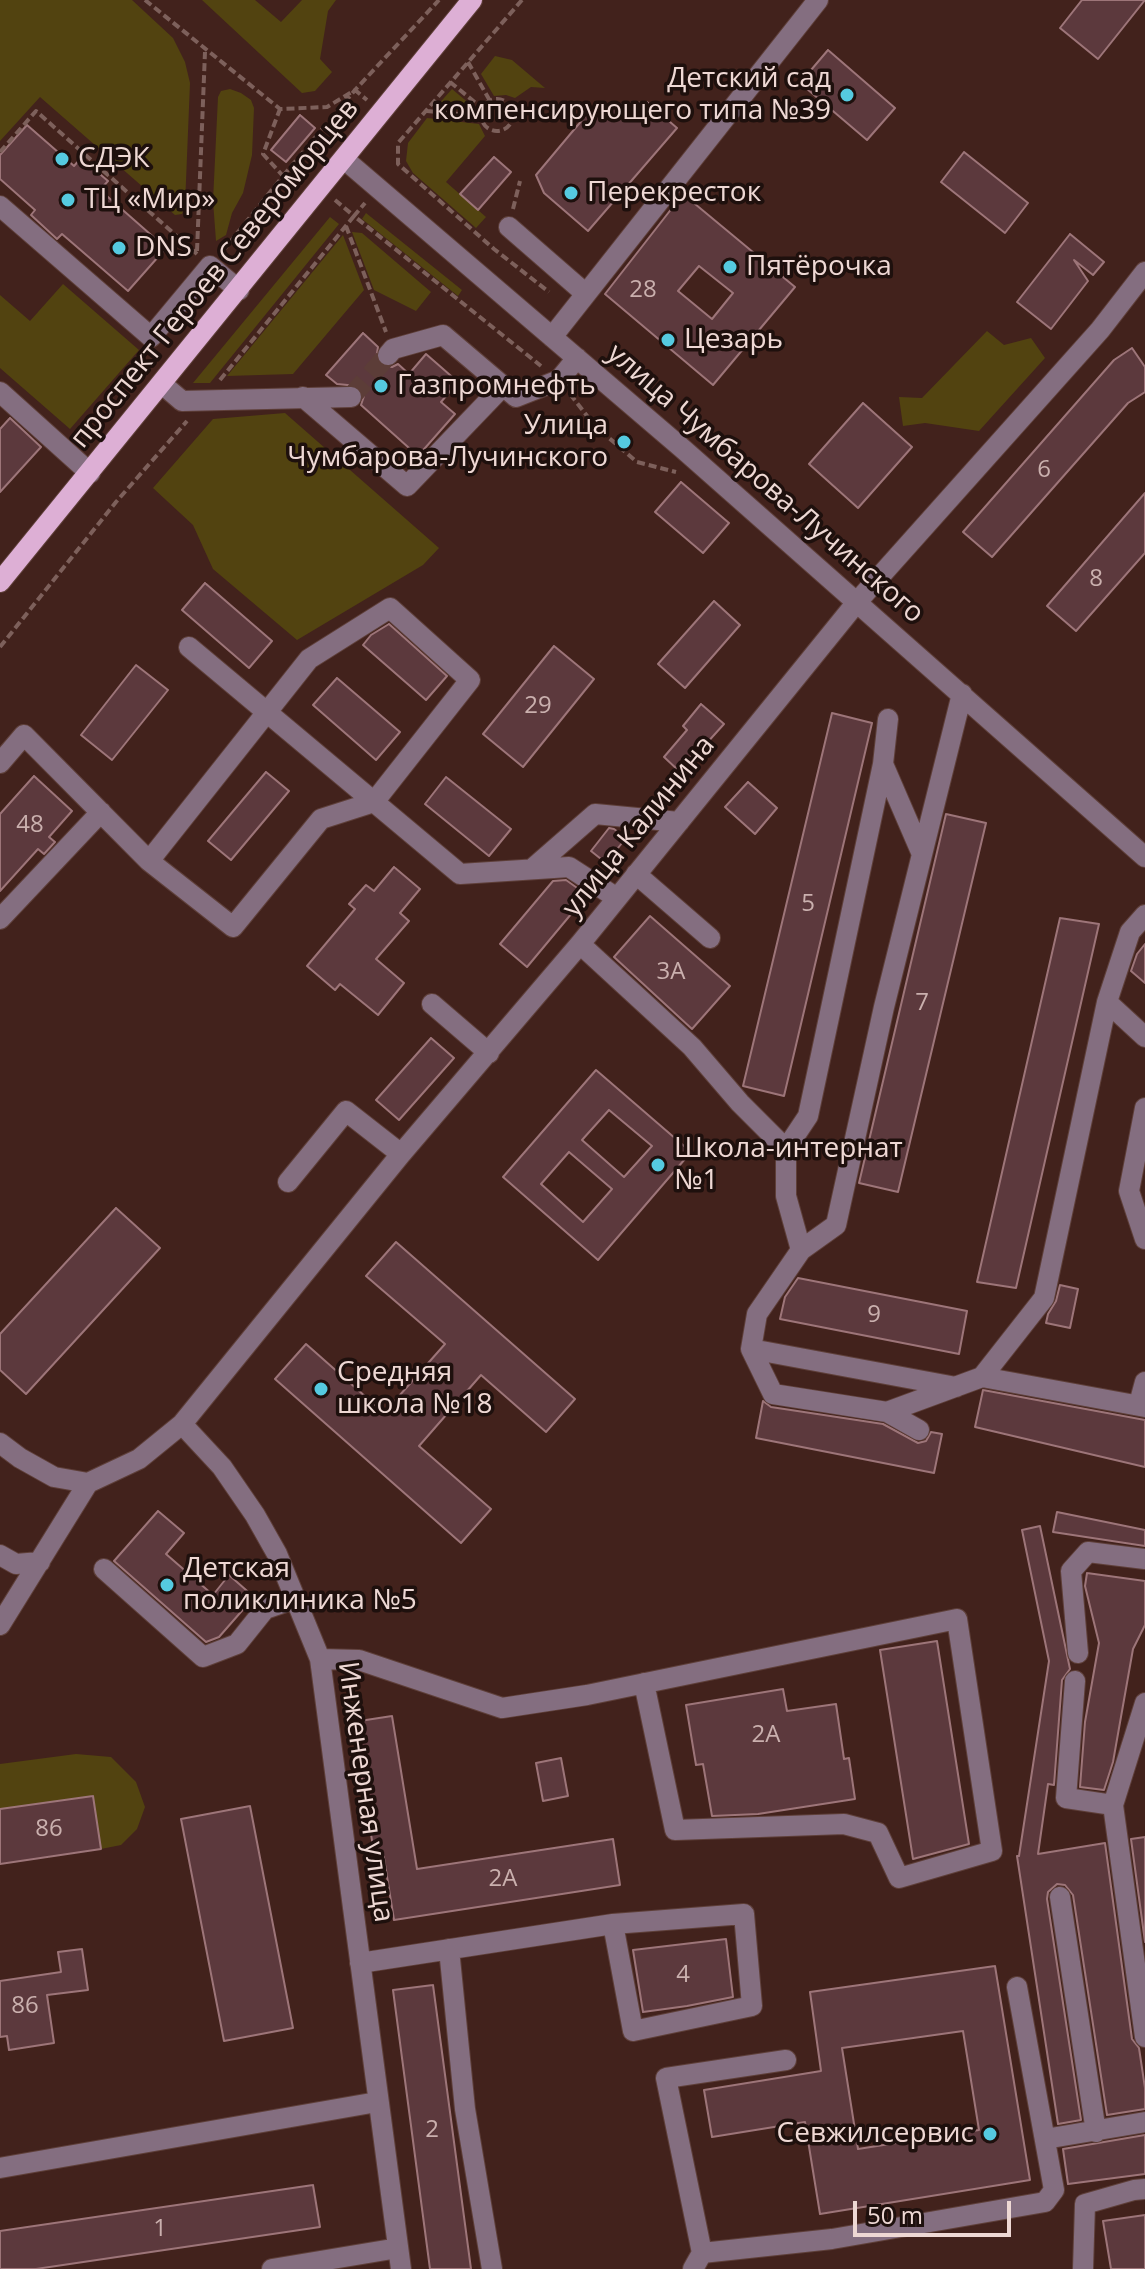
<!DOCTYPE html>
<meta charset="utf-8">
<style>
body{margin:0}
#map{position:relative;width:1145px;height:2269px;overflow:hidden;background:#42221c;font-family:"Open Sans",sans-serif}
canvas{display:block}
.scale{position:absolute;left:853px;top:2201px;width:158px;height:36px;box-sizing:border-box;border:4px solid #eed8d4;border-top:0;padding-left:10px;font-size:24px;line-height:28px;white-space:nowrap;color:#eed8d4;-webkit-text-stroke:6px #1e100d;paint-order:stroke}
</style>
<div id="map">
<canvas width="1145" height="2269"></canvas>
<div class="scale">50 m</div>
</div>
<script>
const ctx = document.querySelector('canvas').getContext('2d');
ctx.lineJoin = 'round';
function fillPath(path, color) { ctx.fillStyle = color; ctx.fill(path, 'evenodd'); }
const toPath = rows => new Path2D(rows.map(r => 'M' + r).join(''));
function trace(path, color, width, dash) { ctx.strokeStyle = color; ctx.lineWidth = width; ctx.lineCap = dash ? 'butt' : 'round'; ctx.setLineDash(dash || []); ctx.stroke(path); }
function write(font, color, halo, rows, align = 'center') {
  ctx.font = font + ' "Open Sans",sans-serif'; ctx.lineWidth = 7; ctx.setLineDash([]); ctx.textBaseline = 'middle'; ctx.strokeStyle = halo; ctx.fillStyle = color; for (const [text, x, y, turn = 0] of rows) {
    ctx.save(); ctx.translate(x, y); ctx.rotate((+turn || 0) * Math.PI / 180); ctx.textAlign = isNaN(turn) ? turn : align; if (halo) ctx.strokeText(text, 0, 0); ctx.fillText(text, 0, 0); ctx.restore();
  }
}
fillPath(toPath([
 [0,0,132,0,173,38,185,62,190,83,185,205,182,214,175,215,40,97,0,141],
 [202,0,255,0,281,22,302,0,336,0,328,11,320,59,332,72,315,91,302,93],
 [495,56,512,60,545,88,531,87,515,98,506,95,494,96,481,74],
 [230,89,241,93,251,100,254,108,252,155,243,193,232,213,226,235,216,241,213,201,218,97,221,91],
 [452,89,477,110,477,113,436,107],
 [427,118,479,124,485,136,446,182,486,217,476,228,413,173,406,161,408,143],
 [366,213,462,290,458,296,362,219],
 [330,217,339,224,210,383,193,383],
 [352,232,362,233,431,292,416,311,374,290],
 [343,235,364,290,293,374,227,376],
 [63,284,139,350,70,429,0,368,0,295,30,321],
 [987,331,1004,345,1031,338,1045,358,979,431,925,423,903,426,899,397,922,398],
 [285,413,439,548,423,565,297,640,213,569,193,525,153,488,213,419],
 [76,1754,111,1757,136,1782,145,1807,137,1829,121,1845,101,1849,93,1796,0,1809,0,1764]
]), '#524310');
const building = toPath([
 [1082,0,1145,0,1098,59,1060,28,1082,0],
 [828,50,895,108,867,140,800,83,828,50],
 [647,102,677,128,588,231,544,193,536,175,593,107,647,102],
 [300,115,315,128,286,162,271,150,300,115],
 [27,125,74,166,81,158,108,181,100,190,166,248,128,291,62,234,57,239,31,215,35,210,0,179,0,155,27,125],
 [964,152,1028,203,1005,233,941,182,964,152],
 [494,157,511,172,478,210,460,194,494,157],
 [683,194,795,287,713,385,605,294,683,194],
 [699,266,733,293,712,319,678,291,699,266],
 [1070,234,1104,262,1093,275,1074,260,1088,281,1051,329,1017,302,1070,234],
 [363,333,378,347,376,359,380,365,392,367,398,364,409,374,426,354,458,382,441,402,455,414,418,456,361,405,364,396,358,386,337,384,326,375,363,333],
 [1132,348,1145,367,1145,392,1128,403,992,557,963,532,1114,360,1132,348],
 [863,403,912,447,858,508,809,464,863,403],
 [10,418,41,447,0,492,0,429,10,418],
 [681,482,729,523,703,553,655,512,681,482],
 [1145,493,1145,553,1076,631,1047,606,1145,493],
 [205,583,272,641,249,668,182,610,205,583],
 [714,601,740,625,685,688,658,664,714,601],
 [389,624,447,676,426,700,363,645,371,635,389,624],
 [554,646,594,679,523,767,483,734,554,646],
 [136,665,168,690,112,760,81,735,136,665],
 [337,678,400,732,376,760,313,705,337,678],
 [701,704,724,724,705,745,703,743,679,771,664,757,687,730,683,726,701,704],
 [832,713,872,723,784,1096,743,1086,832,713],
 [266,772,289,791,231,860,208,841,266,772],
 [34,776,72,811,49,837,55,842,44,854,38,849,0,891,0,814,34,776],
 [446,777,511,829,489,856,425,804,446,777],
 [748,782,777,808,755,834,725,807,748,782],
 [946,814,986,823,898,1192,859,1183,946,814],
 [609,828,614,829,626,838,606,863,591,851,609,828],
 [394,867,420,889,400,913,409,921,376,959,404,983,378,1015,340,984,335,990,307,966,355,909,349,904,366,885,374,891,394,867],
 [566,880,587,895,527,967,500,944,553,881,566,880],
 [650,916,730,986,692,1029,614,957,650,916],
 [1060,918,1099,924,1016,1288,977,1282,1060,918],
 [1145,944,1145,983,1131,971,1137,954,1145,944],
 [431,1038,454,1058,399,1120,376,1100,431,1038],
 [596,1070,691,1152,598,1260,503,1177,596,1070],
 [609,1110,652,1146,624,1177,582,1140,609,1110],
 [569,1152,612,1189,583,1222,541,1184,569,1152],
 [116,1208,160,1248,26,1394,0,1370,0,1334,116,1208],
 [396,1242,575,1399,546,1432,481,1375,419,1446,491,1509,461,1543,275,1379,306,1344,384,1413,445,1344,366,1276,396,1242],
 [798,1278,967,1311,959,1354,780,1319,785,1297,798,1278],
 [1060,1285,1078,1289,1070,1328,1046,1323,1048,1314,1056,1301,1060,1285],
 [983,1390,1145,1420,1145,1467,975,1427,983,1390],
 [763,1401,771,1407,883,1424,918,1443,926,1441,931,1432,942,1434,934,1473,756,1438,763,1401],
 [158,1511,184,1533,166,1554,213,1595,229,1575,254,1597,219,1637,206,1642,114,1561,158,1511],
 [1057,1512,1145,1530,1145,1546,1053,1532,1057,1512],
 [1040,1526,1070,1669,1062,1680,1054,1785,1048,1784,1038,1854,1105,1843,1132,2039,1139,2048,1145,2088,1145,2109,1107,2115,1073,1895,1065,1885,1057,1884,1048,1892,1047,1899,1081,2120,1058,2124,1017,1856,1019,1856,1049,1661,1022,1530,1040,1526],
 [1087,1573,1145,1581,1145,1625,1133,1649,1113,1762,1104,1790,1080,1787,1085,1722,1099,1643,1085,1586,1087,1573],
 [937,1641,969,1844,913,1859,880,1650,937,1641],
 [783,1689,787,1711,836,1704,844,1759,849,1758,855,1799,758,1814,712,1816,703,1764,696,1765,686,1705,783,1689],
 [392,1716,417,1869,613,1839,620,1885,394,1920,383,1852,374,1853,353,1722,392,1716],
 [561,1758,568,1796,543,1801,536,1763,561,1758],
 [93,1796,101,1849,0,1864,0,1809,93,1796],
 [250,1806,293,2028,224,2041,181,1819,250,1806],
 [1145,1837,1145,1942,1131,1839,1145,1837],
 [726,1939,733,1997,687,2006,643,2012,633,1950,726,1939],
 [82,1949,88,1990,47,1995,54,2043,9,2050,7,2036,0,2037,0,1981,61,1972,58,1952,82,1949],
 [995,1966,1030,2180,820,2214,805,2122,712,2137,704,2090,821,2071,810,1992,995,1966],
 [963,2031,979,2130,858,2149,842,2048,963,2031],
 [433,1985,471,2269,430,2269,393,1990,433,1985],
 [1145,2135,1145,2174,1068,2184,1063,2149,1145,2135],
 [313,2185,320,2227,36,2269,0,2269,0,2231,313,2185],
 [1145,2215,1145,2269,1111,2269,1103,2221,1145,2215]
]);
fillPath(building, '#5c393d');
trace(building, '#9d7579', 2);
trace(toPath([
 [351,397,388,355]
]), '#5c3d38', 20, [20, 10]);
const minor = toPath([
 [344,159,683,449,1145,857],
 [0,206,151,337,210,266,239,290],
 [509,227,586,294],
 [552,337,818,0],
 [388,355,393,349,443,335,516,397,559,380,577,358],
 [162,384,182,401,351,397],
 [0,392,90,473],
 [303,397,407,486,503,386],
 [189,647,460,874,569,867,617,898],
 [962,694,884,1007,836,1225,801,1250,757,1314,751,1349,773,1394,887,1412,982,1377,1044,1298,1107,1002,1130,932,1145,915],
 [0,763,24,735,149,861,309,659,390,608,470,680,374,802,321,819,233,927,149,861],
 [883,764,921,852],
 [532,869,595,814,679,822],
 [636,874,710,938],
 [0,919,101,812],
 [580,944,692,1047,740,1103,786,1149,786,1196,801,1250],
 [1107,1002,1145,1037],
 [432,1004,489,1053],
 [1145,1108,1129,1191,1145,1239],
 [786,1149,808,1116,883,764,888,719],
 [288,1182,346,1111,401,1154],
 [751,1349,956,1387],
 [982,1377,1145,1407],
 [1139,1404,1145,1382],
 [887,1412,919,1430],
 [182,1424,401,1154,580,944,857,602,1100,330,1145,272],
 [0,1443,20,1458,54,1477,88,1483],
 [88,1483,139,1459,182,1424,222,1467,255,1515,277,1554,320,1659,401,2269],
 [0,1555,16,1564,40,1562],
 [104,1569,203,1657,237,1644,265,1609,294,1599],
 [0,1625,88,1483],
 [1078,1653,1071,1571,1088,1552,1145,1559],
 [320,1659,359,1660,502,1708,587,1695,957,1619,992,1851,899,1878,878,1833,844,1824,675,1830,644,1683],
 [1075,1681,1066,1798,1113,1805],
 [1145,1703,1113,1805,1145,2037],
 [1060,1897,1096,2132],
 [449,1949,465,2109,492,2269],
 [360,1963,613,1924,744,1914,752,2006,633,2031,613,1924],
 [1045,2139,1145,2122],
 [0,2168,377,2102],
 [702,2253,832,2239,1045,2202,1054,2190,1017,1987],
 [272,2269,398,2248],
 [693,2269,702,2253,666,2078,786,2060],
 [1083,2269,1085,2204,1134,2190,1145,2189]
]);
const major = toPath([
 [0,582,472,0]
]);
trace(minor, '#5e3f39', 22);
trace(major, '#5e3f39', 22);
trace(toPath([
 [145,0,280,109,327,107,355,90,367,100],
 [522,0,398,143,398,164,494,249,549,292],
 [468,62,490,101],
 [450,82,482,108],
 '481 115a16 16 0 1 1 32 0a16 16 0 1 1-32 0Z',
 [427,111,481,116],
 [0,152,36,111,197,254],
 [294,164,307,176],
 [283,176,355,90,439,0],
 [335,200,354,216,365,203],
 [513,209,520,181],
 [346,226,386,332],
 [197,251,205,52],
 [222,252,283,176,263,154,280,109],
 [220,380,354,216,541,366],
 [570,394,595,426,637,462,676,472],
 [0,647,116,502,187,421]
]), '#7d605b', 4, [8, 4]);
trace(minor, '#846e80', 20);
trace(major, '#ddafd5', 20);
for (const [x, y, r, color] of [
 [847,95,8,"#55cae0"],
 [62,159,8,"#55cae0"],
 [571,193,8,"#55cae0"],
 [68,200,8,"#55cae0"],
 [119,248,8,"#55cae0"],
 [730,267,8,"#55cae0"],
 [668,340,8,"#55cae0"],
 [381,386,8,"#55cae0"],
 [624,442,8,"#55cae0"],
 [658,1165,8,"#55cae0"],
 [321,1389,8,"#55cae0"],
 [167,1585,8,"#55cae0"],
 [990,2134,8,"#55cae0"]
]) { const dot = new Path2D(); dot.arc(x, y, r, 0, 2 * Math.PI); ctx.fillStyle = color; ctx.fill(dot); trace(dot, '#1e100d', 3); }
write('24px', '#cab0ae', null, [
 ["28",643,290],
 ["6",1044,470],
 ["8",1096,579],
 ["29",538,706],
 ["48",30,825],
 ["5",808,904],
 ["3А",671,972],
 ["7",922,1003],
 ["9",874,1315],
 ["2А",766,1735],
 ["86",49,1829],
 ["2А",503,1879],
 ["4",683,1975],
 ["86",25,2006],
 ["2",432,2130],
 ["1",160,2229]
]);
write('28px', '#eed8d4', '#1e100d', [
 ["Детский сад",831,79,"right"],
 ["компенсирующего типа №39",831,111,"right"],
 ["СДЭК",78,159],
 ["Перекресток",587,193],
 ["ТЦ «Мир»",84,200],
 ["DNS",135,248],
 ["Пятёрочка",746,267],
 ["Цезарь",684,340],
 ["Газпромнефть",397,386],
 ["Улица",608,426,"right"],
 ["Чумбарова-Лучинского",608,458,"right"],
 ["Школа-интернат",674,1149],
 ["№1",674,1181],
 ["Средняя",337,1373],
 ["школа №18",337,1405],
 ["Детская",183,1569],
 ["поликлиника №5",183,1601],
 ["Севжилсервис",974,2134,"right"]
], 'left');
write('28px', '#eed8d4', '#1e100d', [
 ["проспект Героев Североморцев",215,274,-51],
 ["улица Чумбарова-Лучинского",765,484,41],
 ["улица Калинина",639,827,-51],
 ["Инженерная улица",365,1792,82]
]);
</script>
